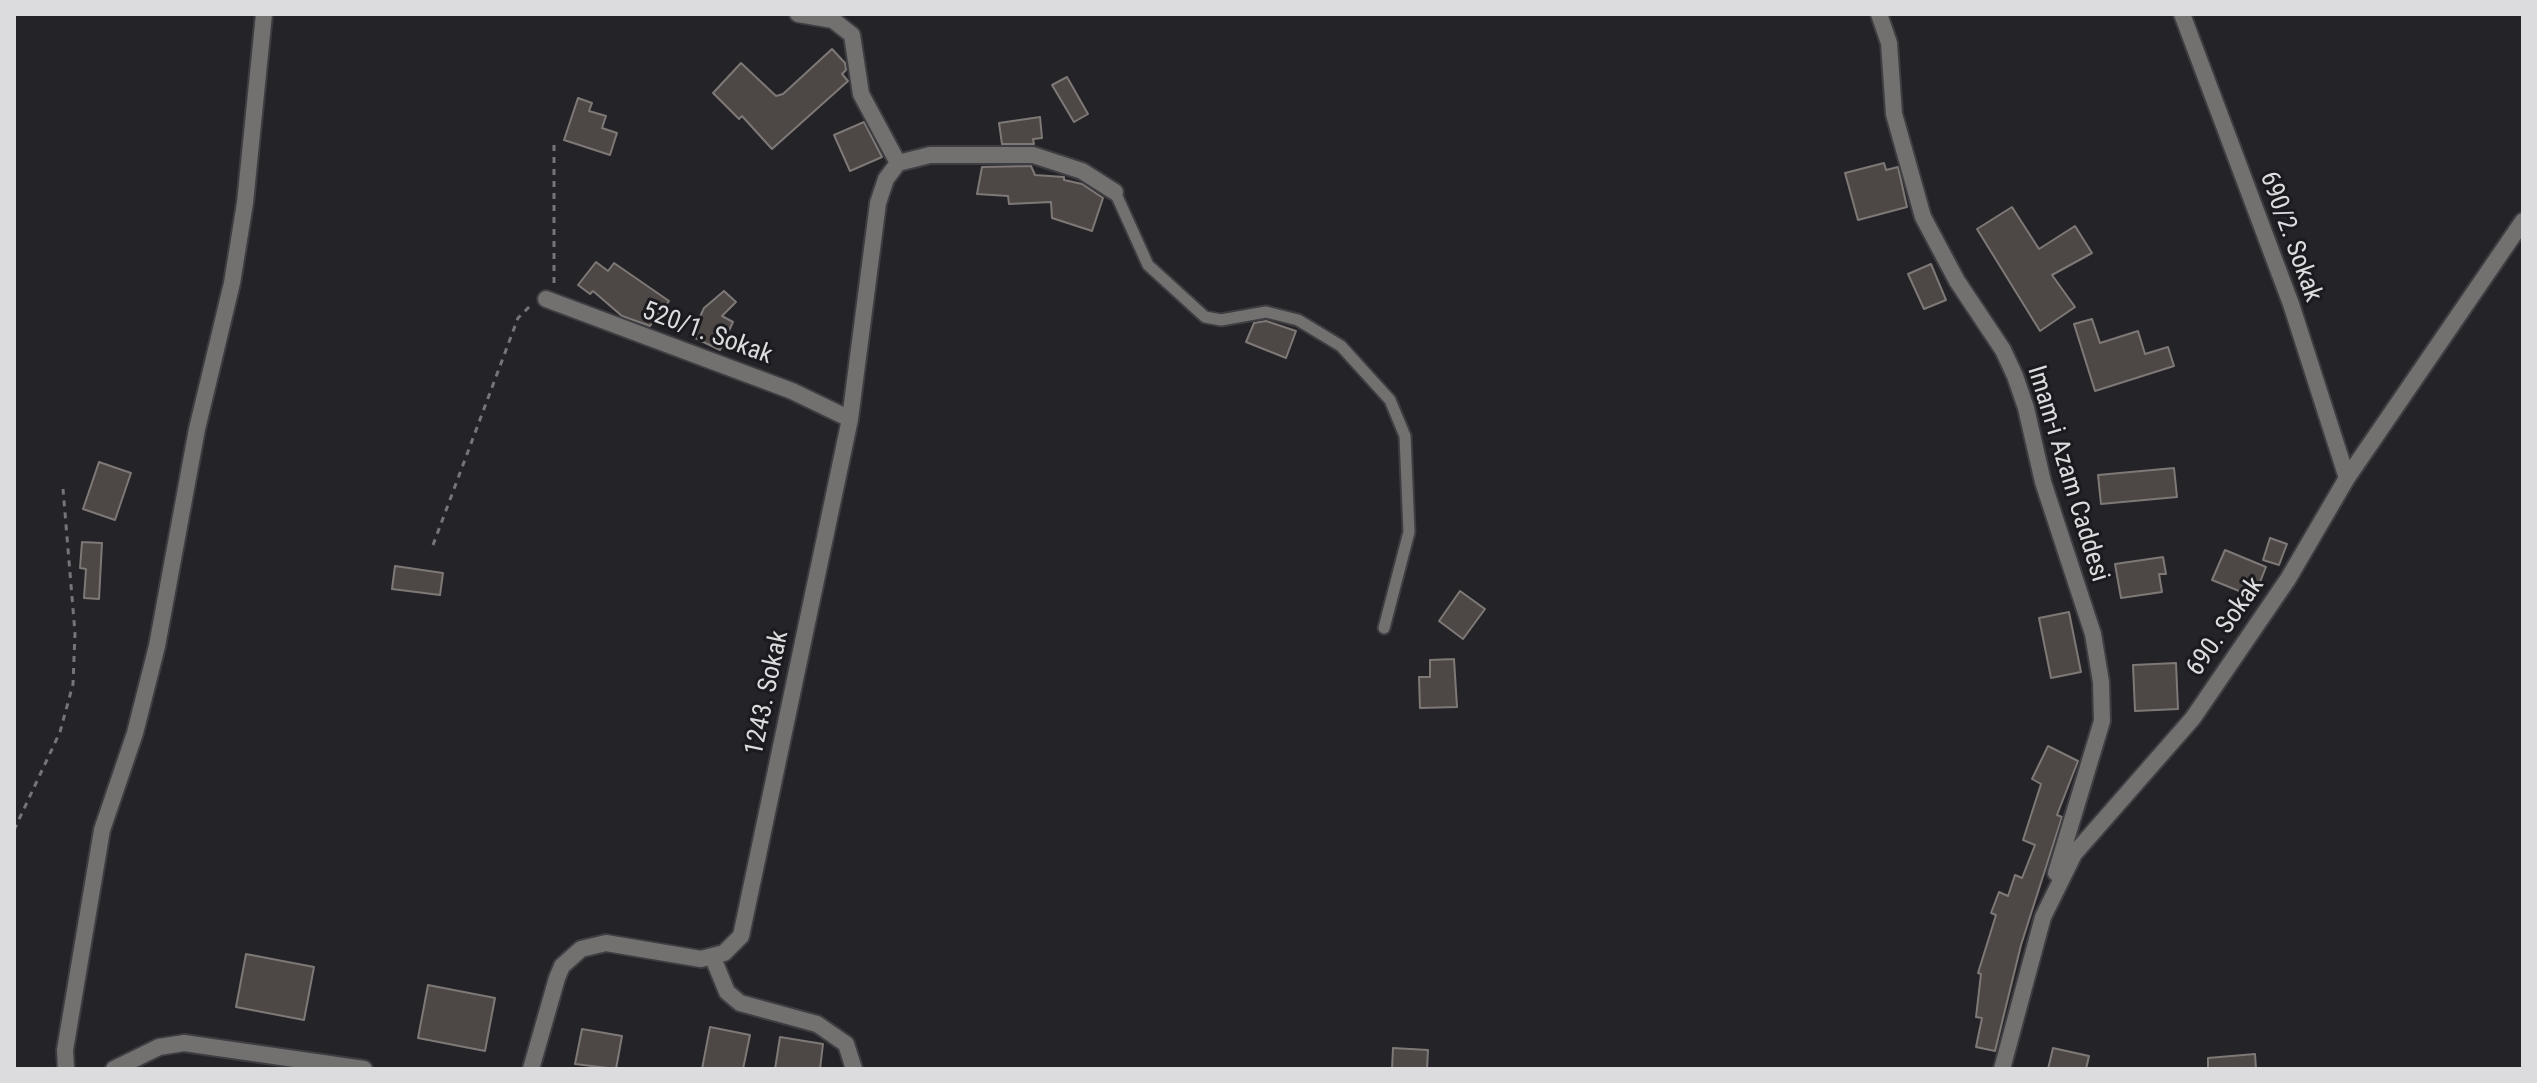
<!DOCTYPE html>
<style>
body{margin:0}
#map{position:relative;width:2537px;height:1083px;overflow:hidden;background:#242328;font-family:"Roboto Condensed",sans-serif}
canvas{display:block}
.frame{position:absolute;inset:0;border:16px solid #dcdcdf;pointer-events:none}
</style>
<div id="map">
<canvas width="2537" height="1083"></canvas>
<div class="frame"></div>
</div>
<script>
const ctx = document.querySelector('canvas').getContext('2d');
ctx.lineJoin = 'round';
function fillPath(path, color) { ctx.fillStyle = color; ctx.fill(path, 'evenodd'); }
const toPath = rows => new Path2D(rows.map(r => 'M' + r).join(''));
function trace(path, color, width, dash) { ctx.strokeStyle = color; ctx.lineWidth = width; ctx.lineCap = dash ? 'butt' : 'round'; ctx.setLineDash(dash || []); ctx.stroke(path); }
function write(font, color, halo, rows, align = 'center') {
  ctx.font = font + ' "Roboto Condensed",sans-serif'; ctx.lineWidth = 6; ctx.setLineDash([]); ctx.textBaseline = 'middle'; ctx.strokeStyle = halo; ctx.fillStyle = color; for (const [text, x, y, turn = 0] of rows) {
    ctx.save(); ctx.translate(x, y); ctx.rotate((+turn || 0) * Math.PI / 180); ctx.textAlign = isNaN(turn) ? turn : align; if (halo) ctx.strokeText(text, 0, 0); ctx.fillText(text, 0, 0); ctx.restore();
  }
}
const building = toPath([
 [832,49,845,63,846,70,842,74,848,81,772,149,742,116,739,119,713,93,741,63,776,96,783,94,832,49],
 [1067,77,1088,114,1074,122,1052,85,1067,77],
 [578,98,592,103,589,111,606,116,602,128,617,133,610,155,564,140,578,98],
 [1040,117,1042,138,1033,139,1034,144,1002,144,999,123,1040,117],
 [864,122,882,157,850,171,834,135,864,122],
 [1884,163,1886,170,1898,167,1907,207,1858,220,1845,173,1884,163],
 [1031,166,1035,175,1064,177,1064,180,1082,184,1103,198,1092,231,1052,218,1051,202,1009,204,1008,196,977,194,982,167,1031,166],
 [2012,207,2039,249,2075,226,2092,253,2052,275,2075,307,2040,331,1977,229,2012,207],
 [596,262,608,271,614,263,669,301,650,326,622,316,593,291,590,294,578,285,596,262],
 [1931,264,1946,300,1924,309,1908,274,1931,264],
 [724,291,736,302,722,316,733,322,720,350,691,336,704,308,724,291],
 [2092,319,2100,343,2138,331,2145,354,2168,347,2174,366,2095,391,2074,324,2092,319],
 [1266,321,1296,331,1286,358,1246,342,1254,323,1266,321],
 [99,462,131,473,115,520,83,509,99,462],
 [2174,468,2177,497,2101,504,2098,475,2174,468],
 [2270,538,2287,544,2279,565,2263,560,2270,538],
 [82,542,102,543,99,599,84,598,86,569,80,568,82,542],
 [2225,550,2266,567,2254,597,2212,580,2225,550],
 [2163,557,2166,574,2159,574,2162,592,2121,598,2115,564,2163,557],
 [395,566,443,573,440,595,392,589,395,566],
 [1460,591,1485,609,1463,639,1439,621,1460,591],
 [2069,612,2081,672,2051,678,2039,618,2069,612],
 [1454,659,1457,707,1420,708,1419,677,1430,677,1430,660,1454,659],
 [2176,663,2178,709,2135,711,2133,665,2176,663],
 [2048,746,2078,761,2057,815,2062,817,2021,945,1995,1051,1976,1047,1982,1018,1976,1017,1981,974,1978,973,1996,915,1991,913,1999,892,2008,896,2015,875,2022,878,2035,845,2023,840,2041,784,2032,779,2048,746],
 [246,954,314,967,304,1020,236,1007,246,954],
 [428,985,495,998,485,1051,418,1038,428,985],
 [710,1027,750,1035,743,1069,702,1069,710,1027],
 [582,1029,622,1036,616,1069,575,1064,582,1029],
 [780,1037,823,1044,820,1069,775,1069,780,1037],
 [1393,1048,1428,1050,1427,1069,1392,1069,1393,1048],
 [2053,1048,2089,1056,2086,1069,2048,1069,2053,1048],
 [2255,1054,2256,1069,2208,1069,2208,1058,2255,1054]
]);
fillPath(building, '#4d4745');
trace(building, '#7e7976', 2);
const service = toPath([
 [1115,192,1148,265,1205,317,1221,320,1266,312,1298,320,1341,346,1390,400,1405,436,1409,532,1384,628]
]);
const minor = toPath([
 [798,14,833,20,852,35,861,94,898,163],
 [1879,14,1889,43,1894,114,1923,217,1957,281,2003,350,2015,376,2026,408,2043,482,2093,634,2101,682,2102,721,2056,873],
 [2182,14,2291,304,2347,478],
 [898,163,930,155,1033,155,1082,171,1115,192],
 [546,299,792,391,850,419],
 [713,958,727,992,740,1003,817,1024,846,1044,854,1069],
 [66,1069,65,1050,102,830,135,733,157,646,197,429,232,283,245,203,264,14],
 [114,1069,159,1047,184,1043,364,1069],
 [531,1069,557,978,562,966,581,949,606,943,701,959,724,953,741,936,850,419,878,203,886,179,898,163],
 [2002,1069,2043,917,2074,854,2193,718,2288,579,2347,478,2523,221]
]);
trace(service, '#3e3d42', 15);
trace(minor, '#3e3d42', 20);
trace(toPath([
 [554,283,554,145],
 [433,545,518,318,530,306],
 [14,830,60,732,73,684,75,633,63,489]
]), '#757478', 3, [6, 6]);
trace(service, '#72716f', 11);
trace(minor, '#72716f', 16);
write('26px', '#dcdcdf', '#1b1a1e', [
 ["690/2. Sokak",2290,237,70],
 ["520/1. Sokak",707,334,20],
 ["Imam-i Azam Caddesi",2067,474,73],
 ["690. Sokak",2226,627,-55],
 ["1243. Sokak",768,693,-78]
]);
</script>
